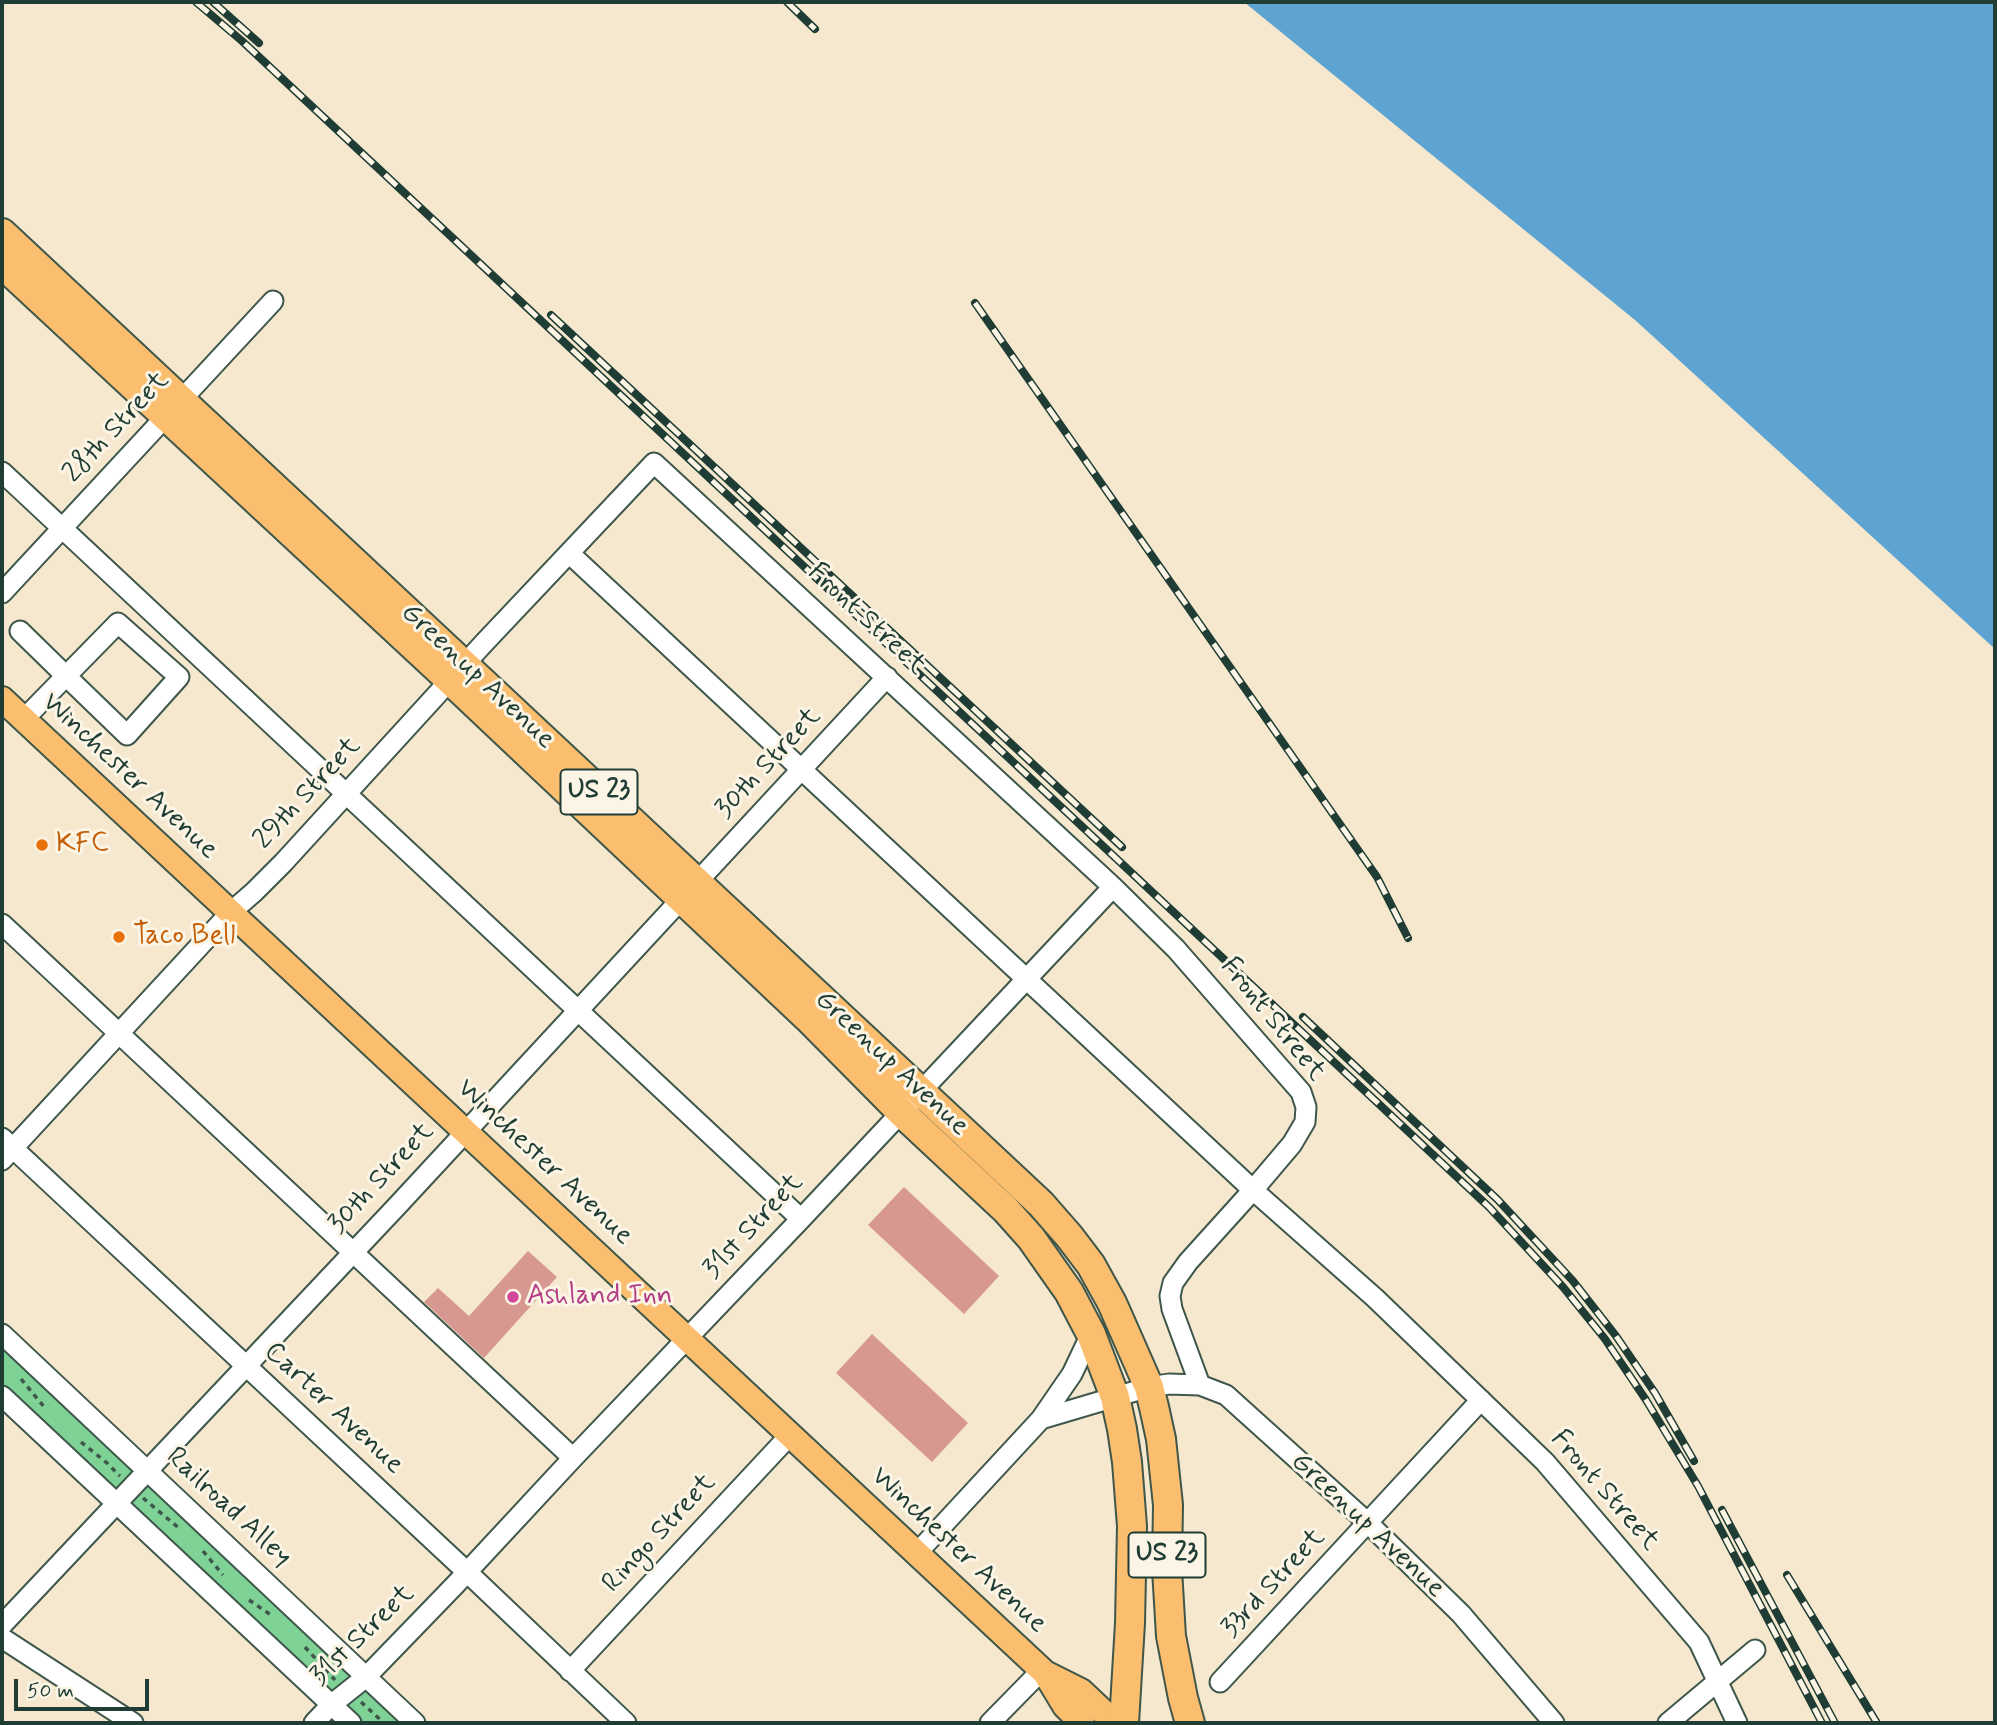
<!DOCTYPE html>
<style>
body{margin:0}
#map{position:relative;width:1997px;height:1725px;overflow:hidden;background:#f5e8ce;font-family:Mynerve,sans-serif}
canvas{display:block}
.frame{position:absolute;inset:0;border:4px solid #1f3d34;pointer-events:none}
.scale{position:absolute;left:14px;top:1679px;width:135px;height:32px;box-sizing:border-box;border:4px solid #1f3d34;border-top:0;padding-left:9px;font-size:21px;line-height:24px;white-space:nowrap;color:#1f3d34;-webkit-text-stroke:5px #fcf5e5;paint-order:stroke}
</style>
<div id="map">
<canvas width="1997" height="1725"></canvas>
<div class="frame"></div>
<div class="scale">50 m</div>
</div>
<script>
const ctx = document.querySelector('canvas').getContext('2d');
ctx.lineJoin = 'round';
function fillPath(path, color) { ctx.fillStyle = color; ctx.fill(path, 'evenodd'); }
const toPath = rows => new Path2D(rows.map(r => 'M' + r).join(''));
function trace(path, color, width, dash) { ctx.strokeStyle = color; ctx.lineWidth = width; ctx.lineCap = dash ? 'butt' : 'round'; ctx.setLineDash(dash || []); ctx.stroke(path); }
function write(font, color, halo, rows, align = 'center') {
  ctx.font = font + ' Mynerve,sans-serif'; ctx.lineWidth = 6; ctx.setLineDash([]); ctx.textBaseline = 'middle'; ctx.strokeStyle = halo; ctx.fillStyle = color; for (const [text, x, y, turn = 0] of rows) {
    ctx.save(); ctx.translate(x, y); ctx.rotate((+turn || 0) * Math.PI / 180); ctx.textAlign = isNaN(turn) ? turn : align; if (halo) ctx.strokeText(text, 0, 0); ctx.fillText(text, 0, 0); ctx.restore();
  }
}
fillPath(toPath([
 [2,1345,404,1723,364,1723,2,1385]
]), '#7ed295');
fillPath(toPath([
 [1244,2,1995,2,1995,649,1635,320]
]), '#5da4d3');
fillPath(toPath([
 [904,1187,999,1276,964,1314,868,1225],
 [528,1251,557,1277,484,1358,424,1302,438,1288,469,1316],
 [872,1334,968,1423,932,1462,836,1373]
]), '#d89892');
const minor = toPath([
 [2,472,801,1219],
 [569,553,1253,1190,1375,1298,1545,1462,1699,1642,1737,1723],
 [2,593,273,301],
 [20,631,66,676,127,735,179,677,118,623,66,676,24,719],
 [2,924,573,1458],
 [2,1138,467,1572,626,1723],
 [2,1160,231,912,254,892,283,863,484,643,654,463,1113,887,1176,949,1301,1092,1306,1107,1305,1122,1292,1144,1253,1190,1188,1262,1173,1283,1170,1296,1172,1309,1200,1385],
 [2,1334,415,1723],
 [2,1396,351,1723],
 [1041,1419,1149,1387,1169,1384,1200,1385,1226,1395,1368,1523,1461,1614,1554,1723],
 [917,1553,1041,1419,1072,1374,1091,1334],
 [2,1625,398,1205,887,677],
 [2,1638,133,1723],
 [570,1671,791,1434],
 [1220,1682,1481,1400],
 [314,1723,331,1705,366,1677,455,1585,573,1458,801,1219,1113,887],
 [990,1723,1042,1670],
 [1668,1723,1755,1650]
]);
const major = toPath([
 [2,699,1045,1673,1081,1691,1115,1723],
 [1045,1673,1065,1706,1082,1723]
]);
const highway = toPath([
 [2,233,995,1161,1041,1204,1069,1236,1091,1265,1112,1303,1149,1387,1154,1407,1161,1439,1168,1505,1167,1569,1171,1636,1183,1698,1190,1723],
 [2,264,450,680,808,1018,901,1112,1006,1210,1031,1238,1069,1292,1091,1334,1115,1397,1122,1429,1127,1462,1132,1526,1130,1623,1124,1723]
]);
trace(minor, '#3f574b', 23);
trace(major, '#3f574b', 28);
trace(highway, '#3f574b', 32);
trace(toPath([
 [21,1379,45,1408],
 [81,1442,107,1463,120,1476],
 [143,1498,180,1529],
 [203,1551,223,1575],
 [249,1600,271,1615],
 [305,1647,335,1680],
 [361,1702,384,1723]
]), '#3f574b', 3.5, [5, 5]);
trace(minor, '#fff', 19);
trace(major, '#fabe6e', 24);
trace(highway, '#fabe6e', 28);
const rail = toPath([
 [196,2,242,41,1489,1207,1563,1287,1605,1339,1646,1400,1698,1486,1822,1723],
 [213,2,259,43],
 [787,2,815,29],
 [975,303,1377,877,1408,938],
 [551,315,1122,847],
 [1303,1017,1498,1200,1573,1281,1616,1336,1655,1393,1694,1461],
 [1722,1510,1835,1723],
 [1787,1575,1877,1723]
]);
trace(rail, '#1f3d34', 8);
trace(rail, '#fcf5e5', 5, [16]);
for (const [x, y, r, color] of [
 [42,845,7,"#e8710a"],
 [119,937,7,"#e8710a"],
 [513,1297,7,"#d1479c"]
]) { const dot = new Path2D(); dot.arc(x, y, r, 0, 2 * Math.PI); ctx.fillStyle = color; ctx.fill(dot); trace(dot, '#fcf5e5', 2.5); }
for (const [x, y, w] of [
 [599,792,77],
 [1167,1555,77]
]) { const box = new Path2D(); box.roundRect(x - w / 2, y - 22.5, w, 45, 5); ctx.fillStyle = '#fcf5e5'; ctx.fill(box); trace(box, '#1f3d34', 2); }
write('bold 26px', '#1f3d34', null, [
 ["US 23",599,792],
 ["US 23",1167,1555]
]);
write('28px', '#1f3d34', '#fcf5e5', [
 ["28th Street",117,428,-47],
 ["Front Street",866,620,43],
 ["Greenup Avenue",477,677,43],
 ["30th Street",769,764,-47],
 ["Winchester Avenue",129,777,43],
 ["29th Street",308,794,-47],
 ["Front Street",1272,1020,51],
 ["Greenup Avenue",891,1064,43],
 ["Winchester Avenue",544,1163,43],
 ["30th Street",382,1179,-47],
 ["31st Street",754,1227,-47],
 ["Carter Avenue",333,1409,43],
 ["Front Street",1604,1491,49],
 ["Railroad Alley",228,1508,43],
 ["Greenup Avenue",1367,1526,43],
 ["Ringo Street",660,1534,-47],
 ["Winchester Avenue",958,1551,43],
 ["33rd Street",1274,1584,-47],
 ["31st Street",363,1636,-44]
]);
write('28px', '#c56008', '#fcf5e5', [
 ["KFC",56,845],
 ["Taco Bell",133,937]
], 'left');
write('28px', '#b23c85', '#fcf5e5', [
 ["Ashland Inn",527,1297]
], 'left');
</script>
